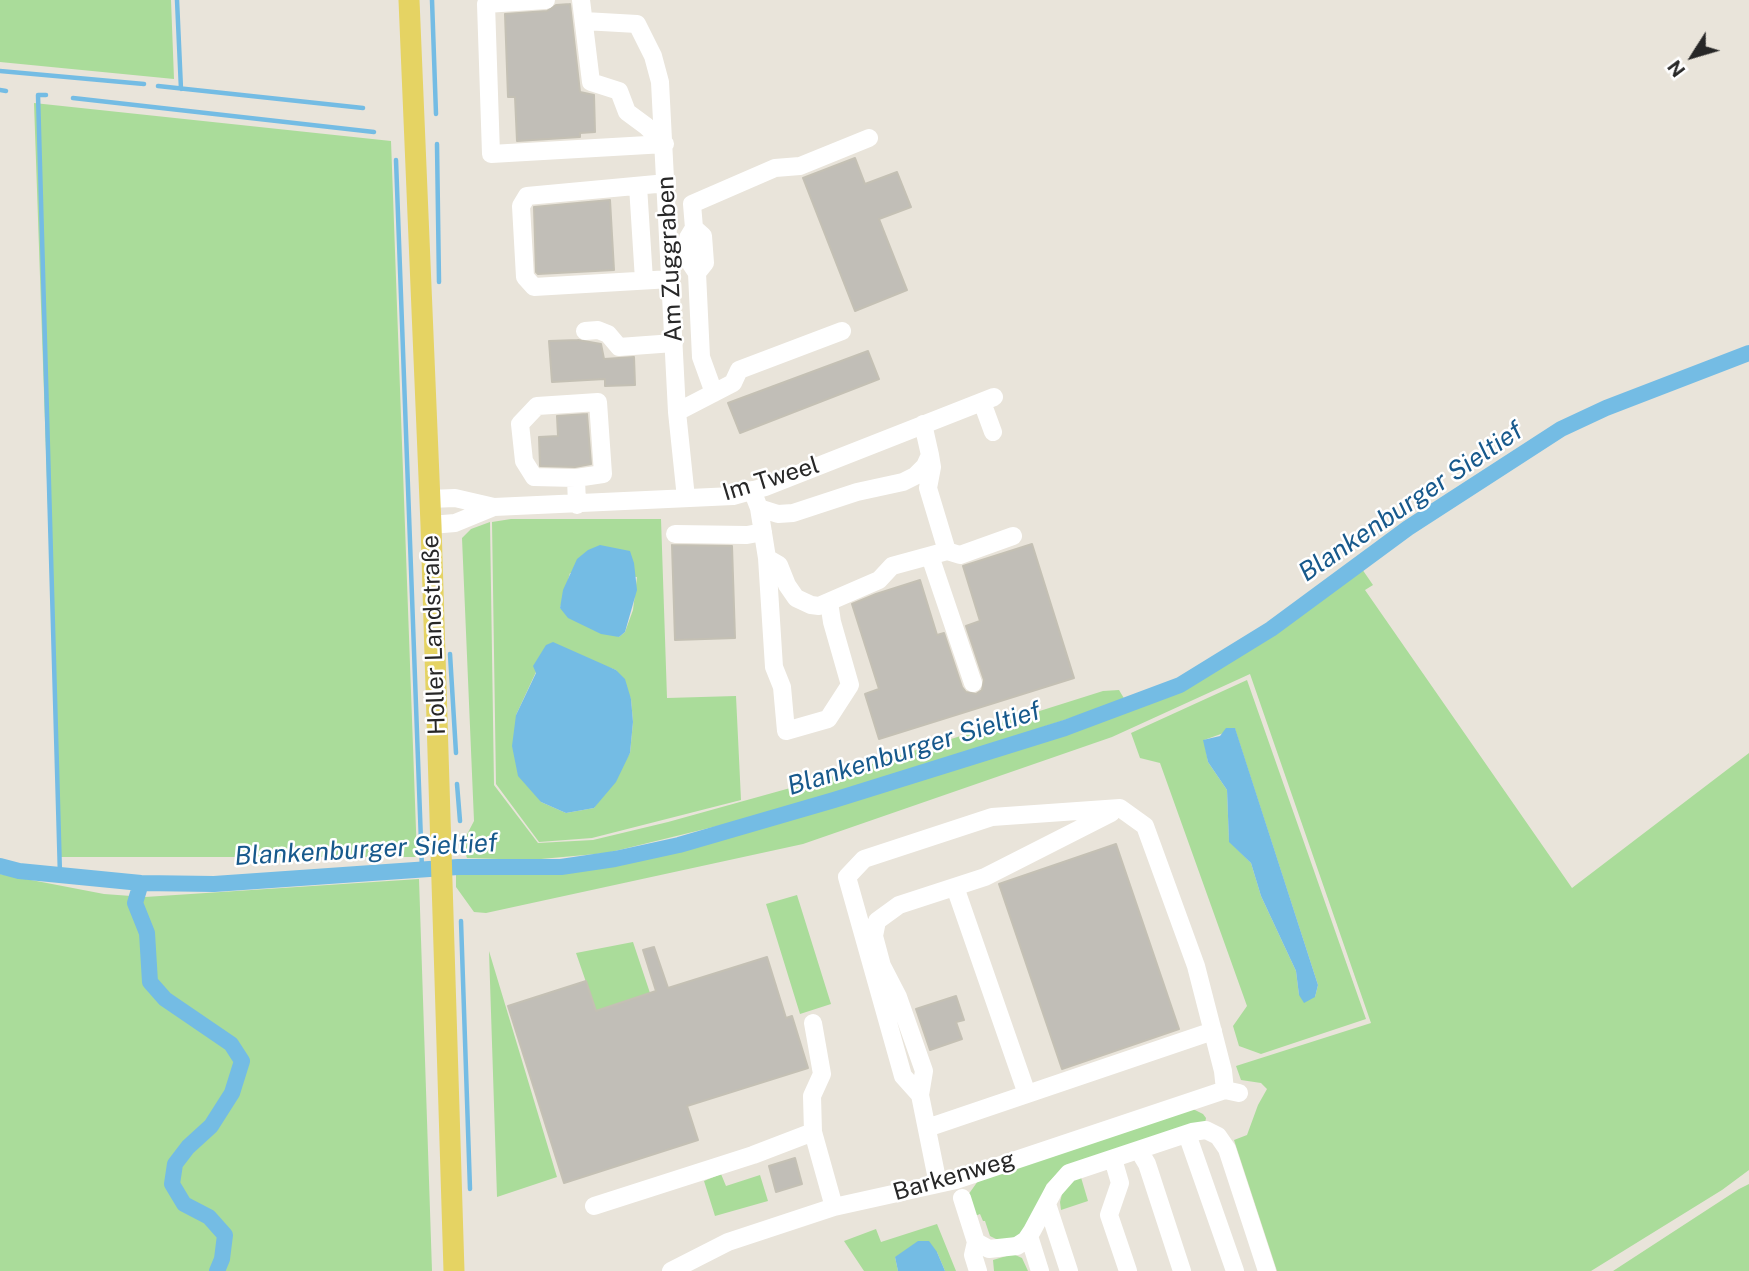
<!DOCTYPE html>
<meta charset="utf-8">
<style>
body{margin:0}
#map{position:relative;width:1749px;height:1271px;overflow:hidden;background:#e9e4da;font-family:"Public Sans",sans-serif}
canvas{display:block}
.north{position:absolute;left:1658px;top:21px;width:70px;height:70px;-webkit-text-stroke:5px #fff;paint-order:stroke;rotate:233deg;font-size:19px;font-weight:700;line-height:28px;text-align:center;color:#272727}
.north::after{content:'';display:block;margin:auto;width:24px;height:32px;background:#272727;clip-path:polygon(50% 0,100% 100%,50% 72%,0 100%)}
</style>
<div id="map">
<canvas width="1749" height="1271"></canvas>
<div class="north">N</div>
</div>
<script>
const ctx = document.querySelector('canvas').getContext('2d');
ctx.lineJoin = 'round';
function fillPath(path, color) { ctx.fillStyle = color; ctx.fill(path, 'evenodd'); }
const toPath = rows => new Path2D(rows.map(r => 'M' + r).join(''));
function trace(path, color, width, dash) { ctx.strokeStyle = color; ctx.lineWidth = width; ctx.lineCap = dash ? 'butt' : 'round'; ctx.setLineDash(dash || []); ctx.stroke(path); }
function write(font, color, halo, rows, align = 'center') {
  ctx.font = font + ' "Public Sans",sans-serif'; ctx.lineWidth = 5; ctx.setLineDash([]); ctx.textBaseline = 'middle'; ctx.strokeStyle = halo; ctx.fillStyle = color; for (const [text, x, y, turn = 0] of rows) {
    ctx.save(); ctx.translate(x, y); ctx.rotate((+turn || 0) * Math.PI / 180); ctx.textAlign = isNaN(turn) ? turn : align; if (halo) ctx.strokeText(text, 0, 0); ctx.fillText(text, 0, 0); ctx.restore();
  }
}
fillPath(toPath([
 [0,0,171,0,174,79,0,62],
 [34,103,391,141,417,857,60,857],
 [511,519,661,519,667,698,736,696,741,800,592,838,539,842,496,784,492,522],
 [570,573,637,577,633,610,625,632,619,637,560,608],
 [594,662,616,670,631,699,633,722,630,753,594,808,566,813,541,802,516,715,536,672],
 [490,522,494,785,538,843,593,840,668,822,837,775,1103,691,1119,690,1125,700,855,789,754,817,607,853,530,860,467,858,462,844,474,821,462,538,471,529],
 [1362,569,1373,585,1365,590,1572,888,1749,753,1749,1170,1722,1190,1591,1271,1277,1271,1234,1140,1247,1135,1258,1105,1267,1089,1261,1083,1241,1080,1236,1066,1371,1023,1250,674,1112,737,803,844,486,913,474,912,456,887,456,869,562,871,647,856,823,808,982,759,1179,691,1270,637],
 [1247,680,1366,1019,1261,1054,1239,1046,1233,1026,1247,1006,1160,763,1140,758,1131,733],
 [1235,729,1318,985,1315,997,1299,995,1296,971,1261,896,1251,863,1229,841,1227,790,1208,762,1204,740],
 [0,874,104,894,145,897,419,879,432,1271,0,1271],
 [797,895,831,1004,800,1014,766,904],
 [633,942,650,993,596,1011,576,953],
 [489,951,557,1177,497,1197],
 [1193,1109,1203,1114,1206,1118,1205,1123,1060,1171,1047,1184,1030,1221,1019,1235,1010,1239,996,1239,990,1236,985,1221,983,1221,980,1214,975,1216,968,1195,978,1181],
 [721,1174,726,1186,760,1175,768,1201,715,1216,704,1181],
 [1080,1174,1088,1201,1061,1210,1060,1202,1063,1190],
 [1749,1184,1749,1271,1613,1271,1739,1189],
 [937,1224,956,1271,945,1271,937,1252,895,1257,898,1271,864,1271,844,1241,876,1229,881,1242],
 [1013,1254,1022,1258,1028,1271,994,1271,993,1260]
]), '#aadc9a');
fillPath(toPath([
 [600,545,630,551,634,563,637,590,625,632,619,637,601,634,568,618,560,608,563,590,577,559,588,550],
 [553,642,616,670,625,679,631,699,633,722,630,753,616,782,594,808,566,813,541,802,518,776,512,746,516,715,536,673,533,666,546,645],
 [1226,728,1235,728,1318,985,1315,997,1304,1003,1299,995,1296,971,1261,896,1251,863,1229,842,1227,790,1208,762,1203,740,1220,736],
 [918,1241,929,1241,937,1252,945,1271,898,1271,895,1257]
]), '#74bce4');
trace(toPath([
 [177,0,181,89],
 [432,0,436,114],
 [0,71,144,84],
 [158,86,363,108],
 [0,90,6,91],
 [46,95,38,95,60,875],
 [73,98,374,132],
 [437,144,439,282],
 [396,160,422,869],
 [450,654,456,753],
 [457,784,460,821],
 [461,921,470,1189]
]), '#74bce4', 4.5);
trace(toPath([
 [0,866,19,871,141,883,214,884,458,867,561,867,615,859,679,845,834,800,1065,728,1180,685,1271,629,1408,528,1561,429,1606,408,1749,353],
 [141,883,135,903,147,933,150,982,165,999,231,1044,242,1061,232,1093,211,1126,188,1147,175,1164,172,1184,184,1204,209,1217,225,1235,222,1259,217,1271]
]), '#74bce4', 16);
const building = toPath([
 [570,4,580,92,594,95,595,132,580,133,580,137,517,141,515,97,508,97,505,14,547,11,556,5,570,4],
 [855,158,865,184,897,172,911,207,879,219,907,290,855,311,803,178,855,158],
 [610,200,614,270,538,274,536,272,534,207,610,200],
 [578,340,601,344,604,359,634,357,635,385,605,386,605,379,552,382,549,341,578,340],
 [868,351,879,379,740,433,728,403,868,351],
 [587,414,591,464,575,467,540,466,539,437,558,436,557,416,587,414],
 [1032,544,1074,678,879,739,865,694,879,689,852,604,876,594,920,580,937,635,944,633,962,687,966,692,976,694,982,690,984,680,966,626,980,621,963,566,1032,544],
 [672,545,732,546,735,638,675,640,672,545],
 [1116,844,1179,1029,1062,1069,999,884,1116,844],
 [654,947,668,988,767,957,786,1018,792,1016,808,1068,687,1106,698,1140,564,1183,508,1006,586,981,596,1011,656,991,643,950,654,947],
 [956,996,964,1020,956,1022,962,1039,930,1050,916,1009,956,996],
 [795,1158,802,1184,776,1192,769,1166,795,1158]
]);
fillPath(building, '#c1beb7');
trace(building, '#c4c0b4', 2);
trace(toPath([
 [546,0,486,4,491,154,665,144],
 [581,0,591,82,619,91,627,112,646,126,665,144],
 [584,21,637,24,653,56,660,82,677,412,686,498],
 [667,183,527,196,521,206,525,277,534,287,671,279],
 [638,186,644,280],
 [694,228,703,236,705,263,697,273],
 [585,331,598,330,608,334,619,347,674,343],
 [714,393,701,357,697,273,691,264,688,238,694,228,692,204,775,168,800,166,869,138],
 [982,402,993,432],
 [677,412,733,383,739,370,842,331],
 [576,478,603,474,598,402,537,406,520,424,524,461,534,477,576,478,577,505],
 [752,490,759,508,767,558,774,667,782,687,786,731,828,719,850,685,832,622,829,602],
 [430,499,455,498,494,507,733,496,765,487,994,397],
 [759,508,778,514,793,513,857,492,903,482,915,476,925,466,930,455,923,424],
 [431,525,455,523,494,507],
 [675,534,747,535,763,532],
 [947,551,960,555,1013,536],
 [930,556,973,683],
 [767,558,779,565,787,585,796,598,811,605,819,606,879,580,892,566,947,551,928,488,932,467,930,455],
 [955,887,1027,1094],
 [920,1095,903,1076,847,877,864,859,992,817,1120,808,1145,826,1196,966,1223,1071,1225,1090],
 [927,1128,1213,1031],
 [813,1132,812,1096,822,1074,813,1023],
 [1187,1134,1235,1271],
 [1137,1152,1141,1154,1147,1164,1182,1271],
 [1113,1159,1120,1183,1109,1215,1128,1271],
 [938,1184,920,1095,924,1071,898,997,882,966,874,936,877,921,899,905,985,877,1111,813],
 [962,1198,976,1242,973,1255,978,1271],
 [1047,1204,1069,1271],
 [594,1206,753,1155,813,1132,834,1207],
 [1029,1236,1040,1271],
 [976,1242,989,1249,1017,1246,1026,1240,1032,1231,1054,1190,1069,1173,1192,1132,1206,1130,1218,1136,1227,1149,1267,1271],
 [671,1271,728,1242,834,1207,956,1180,1225,1090,1239,1093]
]), '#fff', 18);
trace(toPath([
 [409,0,431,525,454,1271]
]), '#e5d363', 21);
write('24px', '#272727', '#fff', [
 ["Am Zuggraben",670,259,-93],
 ["Im Tweel",771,479,-17],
 ["Holler Landstraße",434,635,-92],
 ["Barkenweg",954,1176,-16]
]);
write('italic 26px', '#17598c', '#fff', [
 ["Blankenburger Sieltief",1411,502,-34],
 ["Blankenburger Sieltief",914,749,-17],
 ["Blankenburger Sieltief",366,850,-3]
]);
</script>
